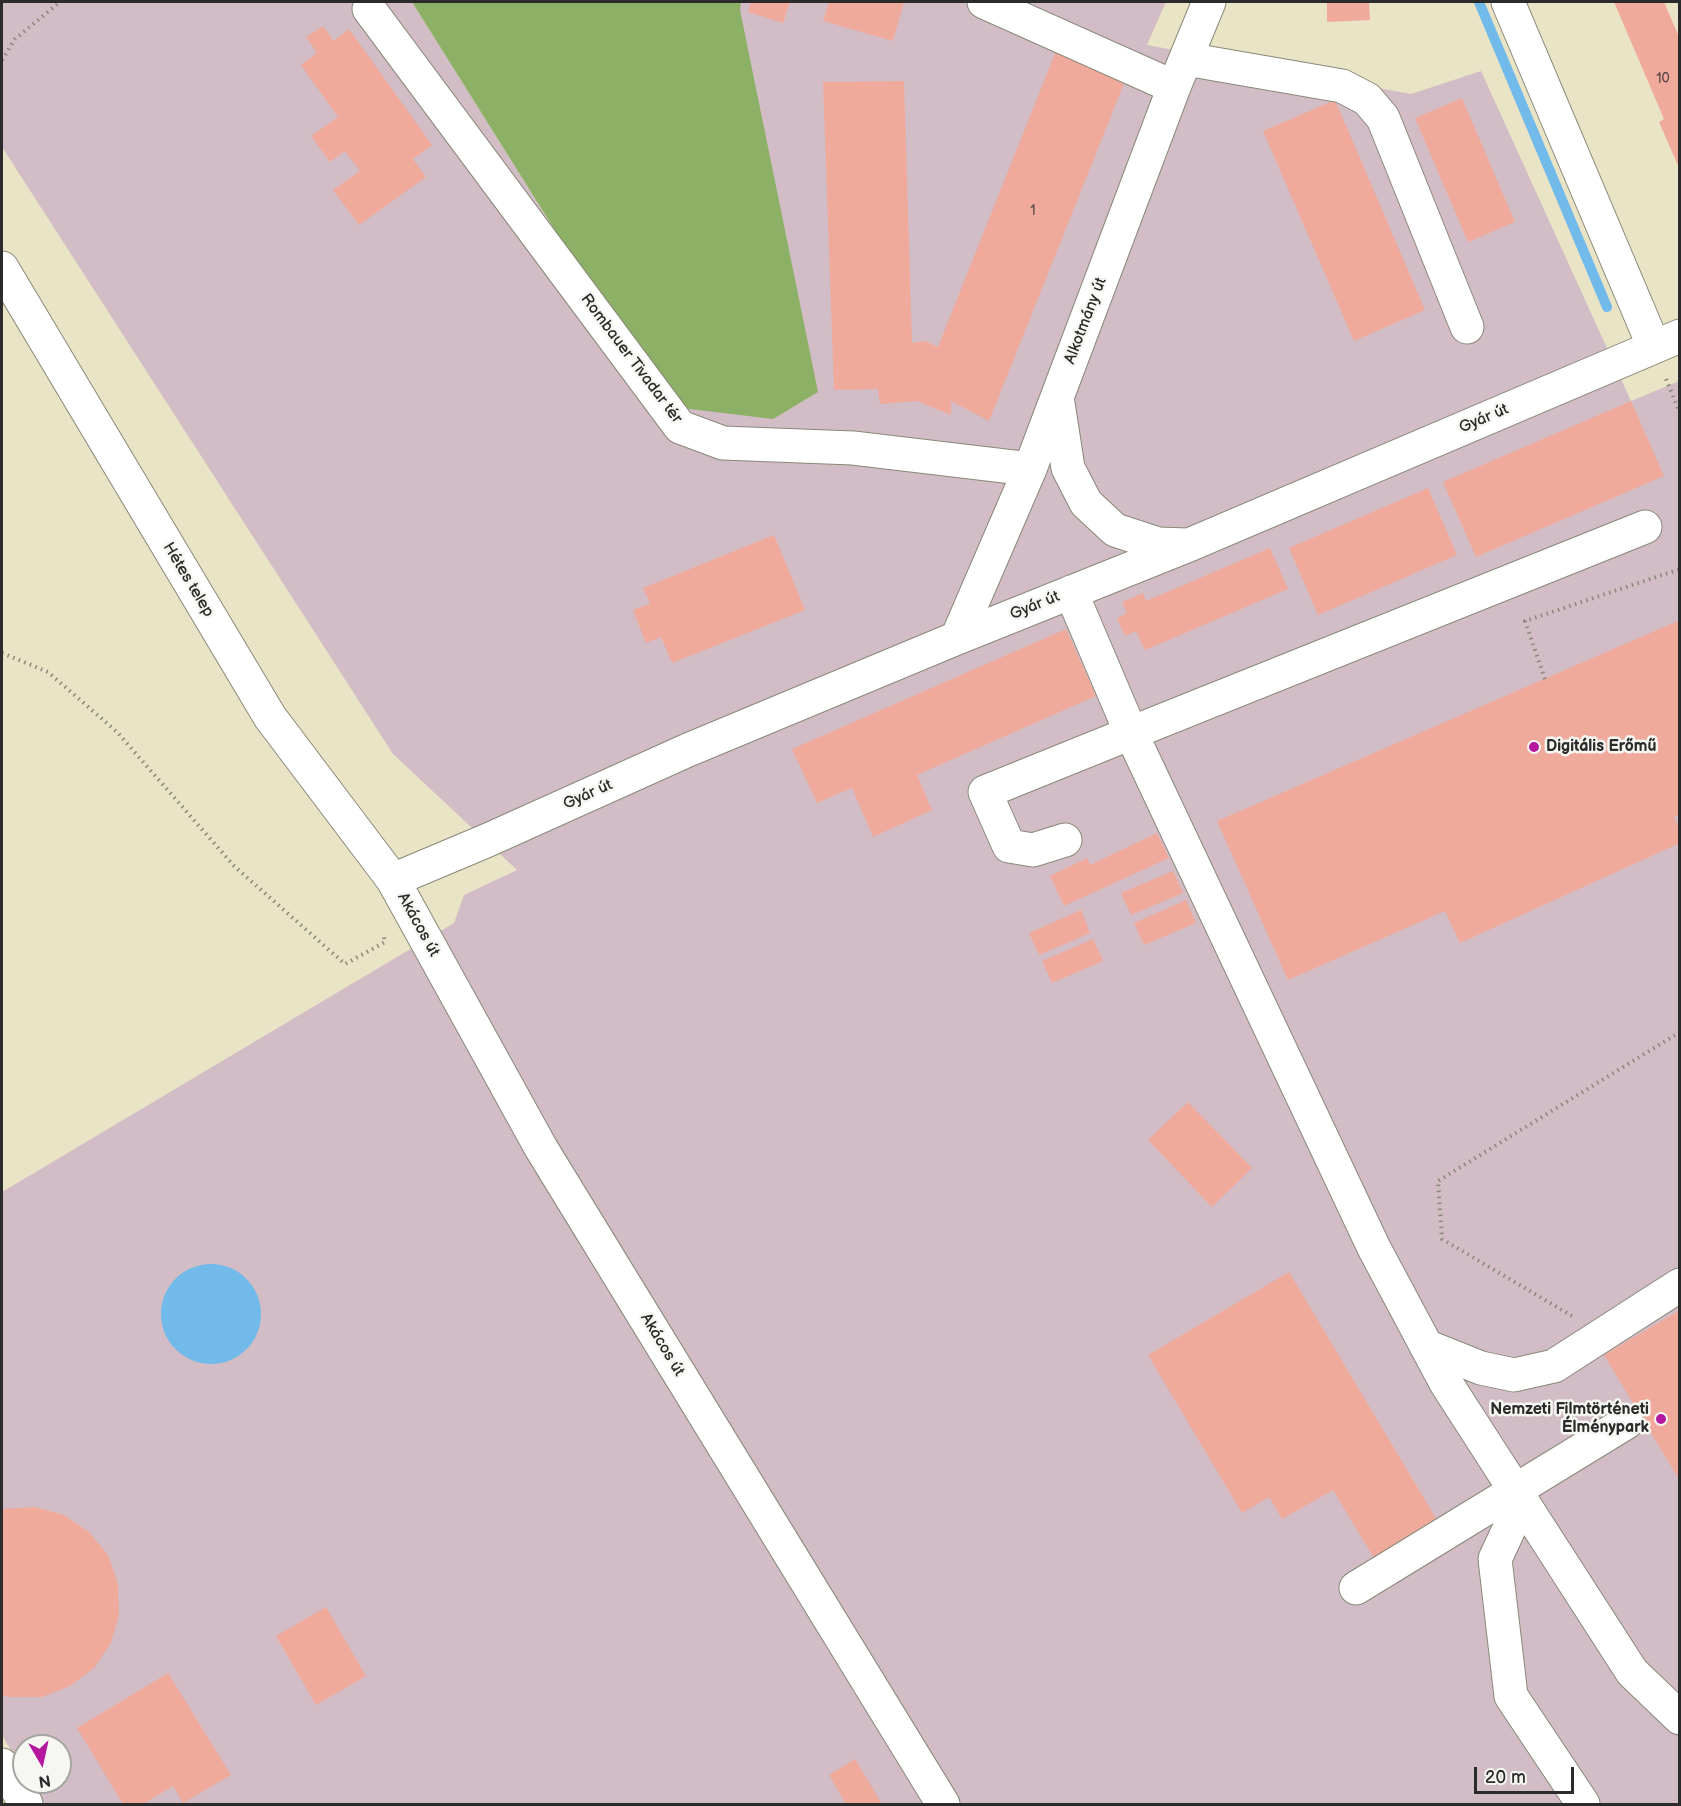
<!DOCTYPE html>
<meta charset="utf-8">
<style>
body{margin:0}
#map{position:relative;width:1681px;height:1806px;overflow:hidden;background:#eae4c6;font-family:"Balsamiq Sans",sans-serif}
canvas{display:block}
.frame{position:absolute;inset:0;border:3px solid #2b2b2b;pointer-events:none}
.north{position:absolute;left:12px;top:1734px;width:60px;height:60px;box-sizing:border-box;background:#f6f6f2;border:2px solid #a5a5a2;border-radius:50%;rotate:171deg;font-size:16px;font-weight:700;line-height:24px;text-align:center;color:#2b2b2b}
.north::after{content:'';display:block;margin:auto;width:21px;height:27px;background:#b5179e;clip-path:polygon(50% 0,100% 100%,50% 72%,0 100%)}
.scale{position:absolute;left:1474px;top:1767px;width:100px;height:27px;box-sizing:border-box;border:3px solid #2b2b2b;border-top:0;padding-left:8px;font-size:18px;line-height:21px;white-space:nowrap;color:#2b2b2b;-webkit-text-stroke:4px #f6f6f2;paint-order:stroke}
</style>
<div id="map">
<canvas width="1681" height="1806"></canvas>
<div class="frame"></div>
<div class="north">N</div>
<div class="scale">20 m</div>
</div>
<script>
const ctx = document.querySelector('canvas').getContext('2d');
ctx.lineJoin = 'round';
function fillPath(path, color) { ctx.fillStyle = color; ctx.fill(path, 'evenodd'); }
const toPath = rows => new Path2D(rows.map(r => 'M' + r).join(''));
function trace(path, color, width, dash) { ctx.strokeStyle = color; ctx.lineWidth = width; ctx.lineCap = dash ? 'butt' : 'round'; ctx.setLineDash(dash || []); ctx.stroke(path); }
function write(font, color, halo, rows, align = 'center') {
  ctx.font = font + ' "Balsamiq Sans",sans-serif'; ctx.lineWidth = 5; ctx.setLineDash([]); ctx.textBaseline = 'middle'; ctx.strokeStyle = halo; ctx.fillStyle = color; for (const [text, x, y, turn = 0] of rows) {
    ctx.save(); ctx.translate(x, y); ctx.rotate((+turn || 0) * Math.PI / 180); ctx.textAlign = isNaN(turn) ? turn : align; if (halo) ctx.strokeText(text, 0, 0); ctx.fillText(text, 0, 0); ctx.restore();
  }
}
fillPath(toPath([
 [2,2,412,2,665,406,741,2,1166,2,1147,45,1411,94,1481,71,1631,401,1679,381,1679,1804,43,1804,29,1782,60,1782,60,1746,24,1746,24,1773,2,1735,2,1192,454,923,464,895,517,870,393,754,2,147]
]), '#d2bdc6');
fillPath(toPath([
 [412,2,741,2,740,10,818,392,773,419,665,406]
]), '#8cb065');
fillPath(toPath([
 '161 1314a50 50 0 1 1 100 0a50 50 0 1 1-100 0Z'
]), '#72baea');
trace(toPath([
 [1479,2,1607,307]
]), '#72baea', 10);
fillPath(toPath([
 [751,2,790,2,783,23,748,12],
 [829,2,904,2,893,41,823,21],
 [1327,2,1369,2,1370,20,1327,22],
 [1614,2,1664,2,1680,39,1680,170,1659,122,1664,119],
 [323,26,334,41,349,29,432,145,413,159,426,177,359,225,333,190,360,171,345,151,330,162,311,136,338,117,301,65,317,53,306,37],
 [1058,46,1127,76,989,421,951,401,951,415,917,401,880,404,878,389,834,390,823,82,904,81,912,343,925,341,938,347],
 [1462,98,1515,222,1468,242,1415,118],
 [1335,100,1425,310,1354,341,1263,131],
 [1631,401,1664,476,1476,557,1443,482],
 [1428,488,1457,555,1318,615,1289,548],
 [774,535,805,610,672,663,661,637,646,643,633,610,650,604,643,588],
 [1270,548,1288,589,1145,650,1136,631,1125,636,1117,618,1127,613,1122,602,1143,593,1146,601],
 [1680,620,1680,815,1674,817,1680,830,1680,843,1460,943,1445,911,1288,980,1217,821],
 [1066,629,1096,696,917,775,932,810,873,837,852,788,817,803,792,749],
 [1157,833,1169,858,1064,906,1050,876,1087,858,1090,865],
 [1173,871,1183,893,1131,915,1121,893],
 [1186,900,1196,923,1144,945,1134,923],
 [1081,910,1090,933,1039,955,1029,933],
 [1093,939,1103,961,1052,983,1042,961],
 [1188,1102,1252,1168,1212,1207,1148,1140],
 [1289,1272,1437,1520,1374,1558,1333,1490,1282,1519,1269,1497,1242,1513,1148,1355],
 [1680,1310,1680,1481,1604,1355],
 [35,1507,64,1515,89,1532,108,1555,118,1584,119,1614,111,1643,94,1668,70,1686,42,1697,8,1697,2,1695,2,1509],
 [326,1607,366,1676,316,1705,276,1636],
 [168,1673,231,1775,183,1803,173,1786,143,1804,123,1804,77,1728],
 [855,1759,882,1804,846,1804,829,1775]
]), '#f0aa9c');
const minor = toPath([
 [984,2,1174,87],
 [1508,2,1654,347],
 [369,9,680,427,723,443,853,448,1030,469],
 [1186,59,1342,86,1367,99,1383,118,1467,327],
 [2,268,270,717,393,880,541,1148,943,1804],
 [1058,403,1068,468,1086,503,1115,530,1158,544,1187,545],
 [1645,527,1131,733,1374,1248,1446,1383,1632,1672,1680,1718],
 [957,638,1030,469,1174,87,1209,2],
 [1065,840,1033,850,1009,846,985,792,1131,733,1071,592],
 [393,880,488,840,688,750,957,638,1189,545,1680,336],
 [1426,1346,1481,1368,1514,1375,1554,1366,1680,1285],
 [1522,1501,1495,1559,1511,1696,1583,1804],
 [1356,1588,1627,1422],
 [2,1765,26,1804]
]);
trace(minor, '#8a8878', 35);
trace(toPath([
 [2,60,15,39,60,2],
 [1666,379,1680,413],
 [2,653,48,672,117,732,234,866,345,964,385,942,384,937],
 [1545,679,1525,621,1680,569],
 [1572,1316,1442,1239,1438,1181,1680,1032]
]), '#8a8878', 4, [1.5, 4.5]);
trace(minor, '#fff', 33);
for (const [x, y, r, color] of [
 [1534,747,6,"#b5179e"],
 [1661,1419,6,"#b5179e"]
]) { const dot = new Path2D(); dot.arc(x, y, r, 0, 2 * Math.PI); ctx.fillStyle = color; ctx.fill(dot); trace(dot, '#f6f6f2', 2); }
write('14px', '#5c4b47', null, [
 ["10",1663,79],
 ["1",1033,211]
]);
write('16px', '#2b2b2b', '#f6f6f2', [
 ["Alkotmány út",1086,321,-69],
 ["Rombauer Tivadar tér",631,359,53],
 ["Gyár út",1484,419,-23],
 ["Hétes telep",188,580,59],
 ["Gyár út",1035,606,-22],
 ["Gyár út",588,795,-24],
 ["Akácos út",418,925,61],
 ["Akácos út",662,1345,59]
]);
write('bold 16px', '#2b2b2b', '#f6f6f2', [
 ["Digitális Erőmű",1546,747],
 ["Nemzeti Filmtörténeti",1649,1410,"right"],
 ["Élménypark",1649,1428,"right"]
], 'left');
</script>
